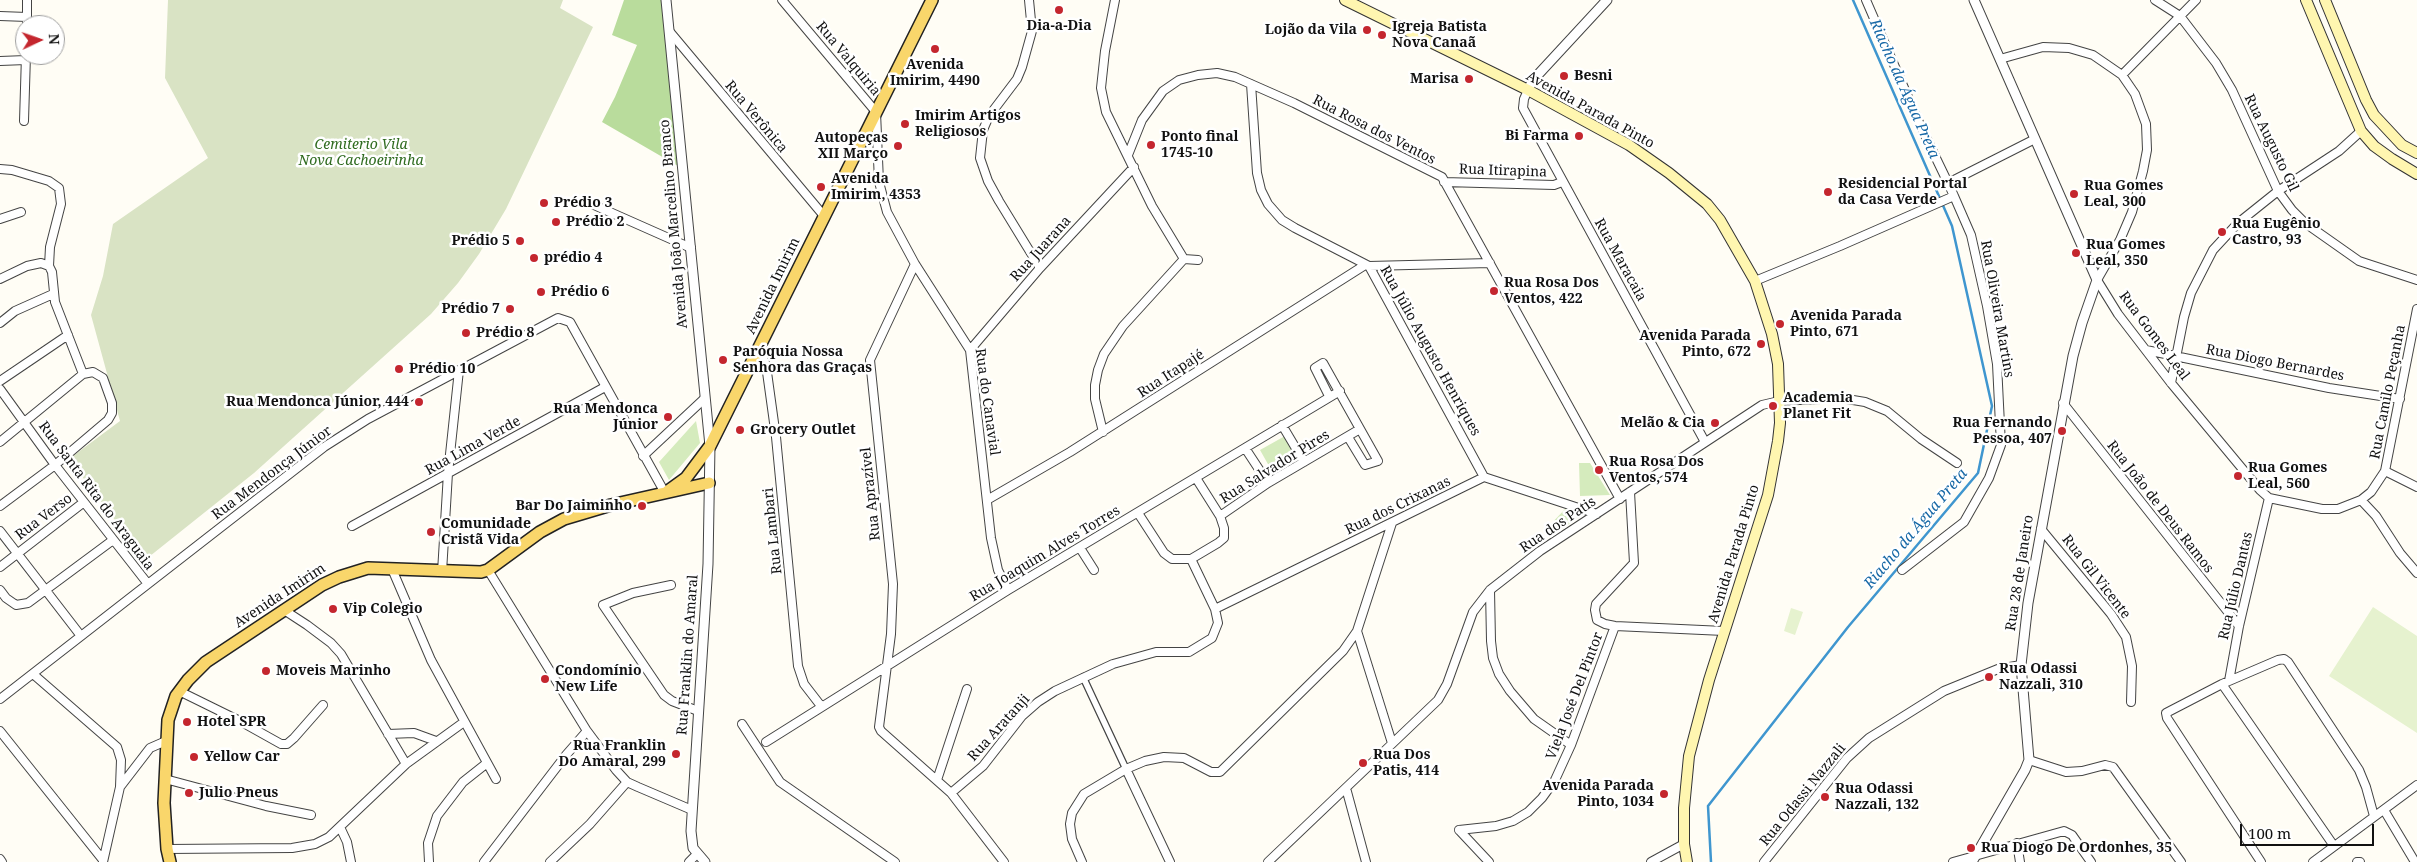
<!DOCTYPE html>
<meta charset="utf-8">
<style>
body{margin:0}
#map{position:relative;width:2417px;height:862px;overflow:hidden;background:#fffdf5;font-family:"Noto Serif",serif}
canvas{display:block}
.north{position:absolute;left:15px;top:15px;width:50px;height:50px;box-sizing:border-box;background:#fff;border:1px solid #a0a0a0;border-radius:50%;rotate:87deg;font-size:14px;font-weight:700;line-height:20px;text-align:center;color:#111}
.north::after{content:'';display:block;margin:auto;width:18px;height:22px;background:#c4262e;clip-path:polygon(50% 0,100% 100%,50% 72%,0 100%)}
.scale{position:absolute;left:2240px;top:824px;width:134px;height:22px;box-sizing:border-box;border:2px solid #111;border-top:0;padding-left:6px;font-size:15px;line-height:18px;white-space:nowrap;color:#111;-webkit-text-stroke:4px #fff;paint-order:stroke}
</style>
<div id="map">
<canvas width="2417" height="862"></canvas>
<div class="north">N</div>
<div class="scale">100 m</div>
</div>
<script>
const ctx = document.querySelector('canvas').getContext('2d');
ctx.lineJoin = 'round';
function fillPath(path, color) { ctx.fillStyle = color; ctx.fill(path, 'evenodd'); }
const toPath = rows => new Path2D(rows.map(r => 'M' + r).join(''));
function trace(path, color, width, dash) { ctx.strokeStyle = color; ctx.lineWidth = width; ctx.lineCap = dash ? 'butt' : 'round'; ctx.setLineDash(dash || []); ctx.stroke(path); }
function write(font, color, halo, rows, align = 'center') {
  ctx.font = font + ' "Noto Serif",serif'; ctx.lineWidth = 5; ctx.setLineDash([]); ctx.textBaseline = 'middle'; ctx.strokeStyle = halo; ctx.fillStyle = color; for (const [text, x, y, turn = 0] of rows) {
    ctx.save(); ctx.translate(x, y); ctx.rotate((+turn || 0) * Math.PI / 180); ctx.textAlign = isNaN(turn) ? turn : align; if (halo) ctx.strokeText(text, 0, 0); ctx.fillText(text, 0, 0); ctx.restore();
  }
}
fillPath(toPath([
 [696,421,700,443,669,480,659,462],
 [1285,436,1298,458,1273,473,1260,450],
 [1579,463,1590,463,1610,495,1580,496],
 [1567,507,1580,516,1554,535,1548,527]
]), '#d5ebbd');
fillPath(toPath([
 [624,0,661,0,678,166,602,122,615,97,637,45,612,35]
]), '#b9dc9c');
fillPath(toPath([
 [168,0,563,0,560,8,593,27,506,209,479,254,458,283,431,314,254,473,145,560,69,459,120,421,91,315,103,276,113,224,208,158,165,78]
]), '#d9e3c4');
fillPath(toPath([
 [2373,607,2417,636,2417,733,2329,676],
 [1791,608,1803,612,1795,635,1784,631]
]), '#e6f2cf');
trace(toPath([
 [1711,862,1708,806,1848,627,1978,473,1992,406,1952,226,1853,0]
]), '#3f96cf', 2.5);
const pedestrian = toPath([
 [1083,677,1126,769]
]);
const minor = toPath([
 [782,0,876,112,879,182,887,212,915,264,970,350,991,538,998,570,1008,590],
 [1029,0,1032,31,1022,67,1017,79,989,116,983,130,980,158,988,181,999,201,1040,268],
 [1115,0,1105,51,1101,88,1106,112,1152,206,1184,259],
 [1866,0,1921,127,1948,183],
 [2155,0,2180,16,2216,63,2232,90,2278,191,2292,210,2305,223,2359,261,2417,280],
 [0,16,27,17],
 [27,25,27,0],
 [670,32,824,216],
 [2000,59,2043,47,2069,48,2093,55,2122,75,2135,94,2146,124,2147,150,2143,171,2132,212,2120,240,2097,280,2118,314,2171,383,2260,490,2269,498,2322,509,2338,509,2361,500,2371,492,2385,471,2417,309],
 [0,61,26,60],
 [2122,75,2196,0],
 [1251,84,1257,173,1261,190,1268,204,1282,220,1295,228,1369,266,1484,477],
 [1528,90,1524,99,1523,108,1705,442],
 [24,121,26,55],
 [1128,155,1142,120,1163,91,1179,80,1198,75,1217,73,1235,77,1294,103,1442,177,1620,499],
 [0,169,12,170,49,181,59,188,61,204,50,247,49,266],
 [1444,182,1554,185,1562,182],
 [594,205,691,248],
 [0,219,21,212],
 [915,264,870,360,893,584,891,634,879,727,881,731,951,793,1004,862],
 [1369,266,1490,263],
 [0,279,27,266,41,263,49,266,52,272,55,302,83,374],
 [1755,281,1840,246,1954,196,1948,183,2035,139],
 [0,323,15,311,53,294],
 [759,348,766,365,776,437,798,666,804,684,821,706],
 [970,350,1040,268,1134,167],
 [2146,350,2329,388,2400,399],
 [0,381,68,335],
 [2171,383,2184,317,2191,293,2213,250,2238,223,2278,191,2339,151,2361,131],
 [0,389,55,465,148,584],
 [1329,396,1315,368,1323,363,1378,461,1365,465,1348,437],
 [2063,403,2239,626],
 [1282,425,1304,462],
 [1103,432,1095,399,1095,385,1098,370,1104,354,1123,326,1184,259,1198,260],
 [0,442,83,374,93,372,103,378,112,403,112,413,108,420,55,465,0,506],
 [1245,448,1268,483],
 [643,456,704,399],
 [2385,471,2417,487],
 [1630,492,1634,563,1596,604,1595,610,1597,620,1605,624,1615,626,1724,631],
 [987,500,1070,452,1365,265],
 [2361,500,2376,516,2400,553,2417,573],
 [1138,513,1164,553,1172,559,1191,559,1218,543,1224,538,1224,528,1220,516,1196,478],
 [1220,516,1268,483,1360,429],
 [352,526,605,387],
 [2041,529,2111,614,2126,637,2132,666,2131,702],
 [0,531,81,636],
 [1080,548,1094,570],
 [0,567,84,502],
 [392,569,431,660,496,779],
 [488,570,587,731,616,770,627,782,638,787,692,810],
 [1902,570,1964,522,1989,478,2001,445,1997,364,1987,306,1971,235,1954,196],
 [442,572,448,473,459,370],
 [671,585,633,593,603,605,664,695,672,701,698,711],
 [0,590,6,598,16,605,28,603,113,540],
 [1490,590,1491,641,1493,658,1499,674,1510,691,1534,719,1571,745],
 [1215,609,1484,477,1597,514],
 [284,610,307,625,331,643,341,654,406,764],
 [1357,631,1392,743],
 [33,674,117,747,121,760,120,787],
 [2229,681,2239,626,2269,498],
 [2222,684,2334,846],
 [179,691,238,720,281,744,287,744,294,738,323,705],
 [0,699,324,447,368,419,558,318,570,322,665,493],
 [742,724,780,782,895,862],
 [0,731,103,860],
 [388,734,414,733,436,741],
 [766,742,1008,590,1340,391],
 [2029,760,2066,772,2082,771,2105,765,2113,767,2181,862],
 [1126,769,1170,862],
 [165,779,266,806,311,815],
 [937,780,967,689],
 [1346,788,1366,862],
 [951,793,983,766,1022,716,1038,702,1055,691,1113,664,1156,652,1189,652,1212,638,1218,623,1215,609,1191,559],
 [2384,810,2415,862],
 [340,827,347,842,351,862],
 [1459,830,1496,826,1513,821,1528,812,1542,798,1555,780,1571,745,1615,626],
 [1459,830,1489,862],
 [2017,843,2020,862],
 [167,849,292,848,315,844,329,837,406,764,464,722],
 [0,859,2,862],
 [103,862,120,787,150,748,166,741],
 [429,862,428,843,437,816,463,782,487,763],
 [484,862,566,755,587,731],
 [550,862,590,824,627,782],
 [689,862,696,855],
 [1082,862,1072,839,1070,824,1072,813,1084,794,1126,769,1145,761,1164,757,1184,758,1211,772,1220,772,1343,651,1357,631,1392,523],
 [1268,862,1438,700,1447,684,1473,612,1490,590,1540,551,1762,405,1779,401,1841,398,1865,402,1887,411,1921,439,1957,463],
 [1651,862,1684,844],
 [1764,862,1847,758,1869,738,1944,691,1998,669,2021,665],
 [1953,862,2064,831,2072,835,2091,862],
 [2261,862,2167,718,2166,713,2222,684,2278,660,2284,659,2288,662,2359,770,2366,787,2374,816],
 [2313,862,2417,785],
 [2357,862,2360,862]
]);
const tertiary = toPath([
 [666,0,710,446,708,564,691,831,693,848,705,862],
 [1528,90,1533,80,1607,0],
 [1972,862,2025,770,2029,760,2021,665,2028,603,2073,356,2082,323,2097,280,1974,0]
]);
const secondary = toPath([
 [1345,0,1528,90,1629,145,1669,173,1707,204,1720,220,1755,281,1772,334,1778,364,1780,423,1778,441,1768,495,1709,680,1689,756,1684,808,1684,844,1687,862],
 [2306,0,2361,131,2374,146,2392,159,2417,174],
 [2325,0,2366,100,2374,115,2402,145,2417,153]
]);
const primary = toPath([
 [668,491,686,478,710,446,932,0],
 [170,862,167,849,164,803,168,720,176,696,188,680,206,662,322,585,339,577,368,568,481,572,488,570,540,532,564,519,611,505,709,483]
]);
trace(pedestrian, '#444', 8);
trace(minor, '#444', 10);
trace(tertiary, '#444', 11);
trace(secondary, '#333', 12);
trace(primary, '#222', 14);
trace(pedestrian, '#fff', 5.5);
trace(minor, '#fff', 8);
trace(tertiary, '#fff', 9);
trace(secondary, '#fff6b0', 10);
trace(primary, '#f9d66b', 11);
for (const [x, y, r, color] of [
 [1059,10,5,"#c4262e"],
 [1367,30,5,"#c4262e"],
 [1382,35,5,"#c4262e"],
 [935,49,5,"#c4262e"],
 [1564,76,5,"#c4262e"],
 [1469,79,5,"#c4262e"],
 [905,124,5,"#c4262e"],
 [1579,136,5,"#c4262e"],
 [1151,145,5,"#c4262e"],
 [898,146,5,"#c4262e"],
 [821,187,5,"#c4262e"],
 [1828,192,5,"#c4262e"],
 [2074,194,5,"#c4262e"],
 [544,203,5,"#c4262e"],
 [556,222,5,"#c4262e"],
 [2222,232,5,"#c4262e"],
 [520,241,5,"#c4262e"],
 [2076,253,5,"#c4262e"],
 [534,258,5,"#c4262e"],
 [1494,291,5,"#c4262e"],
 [541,292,5,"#c4262e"],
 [510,309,5,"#c4262e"],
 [1780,324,5,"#c4262e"],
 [466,333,5,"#c4262e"],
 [1761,344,5,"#c4262e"],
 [723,360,5,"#c4262e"],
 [399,369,5,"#c4262e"],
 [419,402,5,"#c4262e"],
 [1773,406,5,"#c4262e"],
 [668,417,5,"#c4262e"],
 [1715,423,5,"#c4262e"],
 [740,430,5,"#c4262e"],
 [2062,431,5,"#c4262e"],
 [1599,470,5,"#c4262e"],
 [2238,476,5,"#c4262e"],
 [642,506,5,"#c4262e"],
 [431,532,5,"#c4262e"],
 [333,609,5,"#c4262e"],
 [266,671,5,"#c4262e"],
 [1989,677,5,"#c4262e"],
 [545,679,5,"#c4262e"],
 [187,722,5,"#c4262e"],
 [676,754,5,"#c4262e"],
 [194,757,5,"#c4262e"],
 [1363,763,5,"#c4262e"],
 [189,793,5,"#c4262e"],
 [1664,794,5,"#c4262e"],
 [1825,797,5,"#c4262e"],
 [1971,848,5,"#c4262e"]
]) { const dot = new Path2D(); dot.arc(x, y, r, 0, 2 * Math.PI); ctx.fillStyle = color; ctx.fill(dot); trace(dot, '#fff', 2); }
write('bold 14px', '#111', '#fff', [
 ["Dia-a-Dia",1059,26,"center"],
 ["Igreja Batista",1392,27],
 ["Nova Canaã",1392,43],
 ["Lojão da Vila",1357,30,"right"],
 ["Avenida",935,65,"center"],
 ["Imirim, 4490",935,81,"center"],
 ["Besni",1574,76],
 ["Marisa",1459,79,"right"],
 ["Imirim Artigos",915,116],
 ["Religiosos",915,132],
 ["Bi Farma",1569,136,"right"],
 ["Ponto final",1161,137],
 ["1745-10",1161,153],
 ["Autopeças",888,138,"right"],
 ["XII Março",888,154,"right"],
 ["Avenida",831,179],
 ["Imirim, 4353",831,195],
 ["Residencial Portal",1838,184],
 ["da Casa Verde",1838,200],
 ["Rua Gomes",2084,186],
 ["Leal, 300",2084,202],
 ["Prédio 3",554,203],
 ["Prédio 2",566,222],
 ["Rua Eugênio",2232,224],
 ["Castro, 93",2232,240],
 ["Prédio 5",510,241,"right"],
 ["Rua Gomes",2086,245],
 ["Leal, 350",2086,261],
 ["prédio 4",544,258],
 ["Rua Rosa Dos",1504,283],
 ["Ventos, 422",1504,299],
 ["Prédio 6",551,292],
 ["Prédio 7",500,309,"right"],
 ["Avenida Parada",1790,316],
 ["Pinto, 671",1790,332],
 ["Prédio 8",476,333],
 ["Avenida Parada",1751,336,"right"],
 ["Pinto, 672",1751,352,"right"],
 ["Paróquia Nossa",733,352],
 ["Senhora das Graças",733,368],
 ["Prédio 10",409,369],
 ["Academia",1783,398],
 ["Planet Fit",1783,414],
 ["Rua Mendonca Júnior, 444",409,402,"right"],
 ["Rua Mendonca",658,409,"right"],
 ["Júnior",658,425,"right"],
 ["Melão & Cia",1705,423,"right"],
 ["Rua Fernando",2052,423,"right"],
 ["Pessoa, 407",2052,439,"right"],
 ["Grocery Outlet",750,430],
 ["Rua Rosa Dos",1609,462],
 ["Ventos, 574",1609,478],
 ["Rua Gomes",2248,468],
 ["Leal, 560",2248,484],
 ["Bar Do Jaiminho",632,506,"right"],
 ["Comunidade",441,524],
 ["Cristã Vida",441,540],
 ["Vip Colegio",343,609],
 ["Rua Odassi",1999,669],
 ["Nazzali, 310",1999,685],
 ["Moveis Marinho",276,671],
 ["Condomínio",555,671],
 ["New Life",555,687],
 ["Hotel SPR",197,722],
 ["Rua Franklin",666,746,"right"],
 ["Do Amaral, 299",666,762,"right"],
 ["Rua Dos",1373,755],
 ["Patis, 414",1373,771],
 ["Yellow Car",204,757],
 ["Avenida Parada",1654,786,"right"],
 ["Pinto, 1034",1654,802,"right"],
 ["Rua Odassi",1835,789],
 ["Nazzali, 132",1835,805],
 ["Julio Pneus",199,793],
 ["Rua Diogo De Ordonhes, 35",1981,848]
], 'left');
write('14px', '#111', '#fff', [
 ["Rua Valquiria",848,59,50],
 ["Avenida Parada Pinto",1590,110,29],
 ["Rua Verônica",756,117,50],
 ["Rua Rosa dos Ventos",1374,130,27],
 ["Rua Augusto Gil",2271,143,64],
 ["Rua Itirapina",1503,171,2],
 ["Avenida João Marcelino Branco",674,224,-95],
 ["Rua Juarana",1041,249,-48],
 ["Rua Maracaia",1620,260,61],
 ["Avenida Imirim",773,286,-64],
 ["Rua Oliveira Martins",1997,309,80],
 ["Rua Gomes Leal",2154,336,53],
 ["Rua Júlio Augusto Henriques",1430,351,61],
 ["Rua Diogo Bernardes",2275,363,11],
 ["Rua Itapajé",1171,374,-33],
 ["Rua Camilo Peçanha",2388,392,-79],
 ["Rua do Canavial",987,402,82],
 ["Rua Lima Verde",473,446,-29],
 ["Rua Salvador Pires",1275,467,-32],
 ["Rua Mendonça Júnior",272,473,-37],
 ["Rua Aprazível",871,494,-96],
 ["Rua Santa Rita do Araguaia",96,496,53],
 ["Rua dos Crixanas",1398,506,-26],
 ["Rua João de Deus Ramos",2160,507,52],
 ["Rua Verso",44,517,-37],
 ["Rua dos Patis",1558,525,-34],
 ["Rua Lambari",773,531,-96],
 ["Rua Joaquim Alves Torres",1045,554,-31],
 ["Avenida Parada Pinto",1734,554,-73],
 ["Rua 28 de Janeiro",2020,573,-81],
 ["Rua Gil Vicente",2096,577,52],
 ["Rua Júlio Dantas",2236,586,-77],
 ["Avenida Imirim",280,596,-33],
 ["Rua Franklin do Amaral",688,655,-86],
 ["Viela José Del Pintor",1575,696,-69],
 ["Rua Aratanji",999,728,-48],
 ["Rua Odassi Nazzali",1803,795,-51]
]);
write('italic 14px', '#2f6b1f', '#fff', [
 ["Cemiterio Vila",361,145],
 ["Nova Cachoeirinha",361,161]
]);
write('italic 15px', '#1768a6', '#fff', [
 ["Riacho da Água Preta",1904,89,66],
 ["Riacho da Água Preta",1916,529,-50]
]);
</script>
